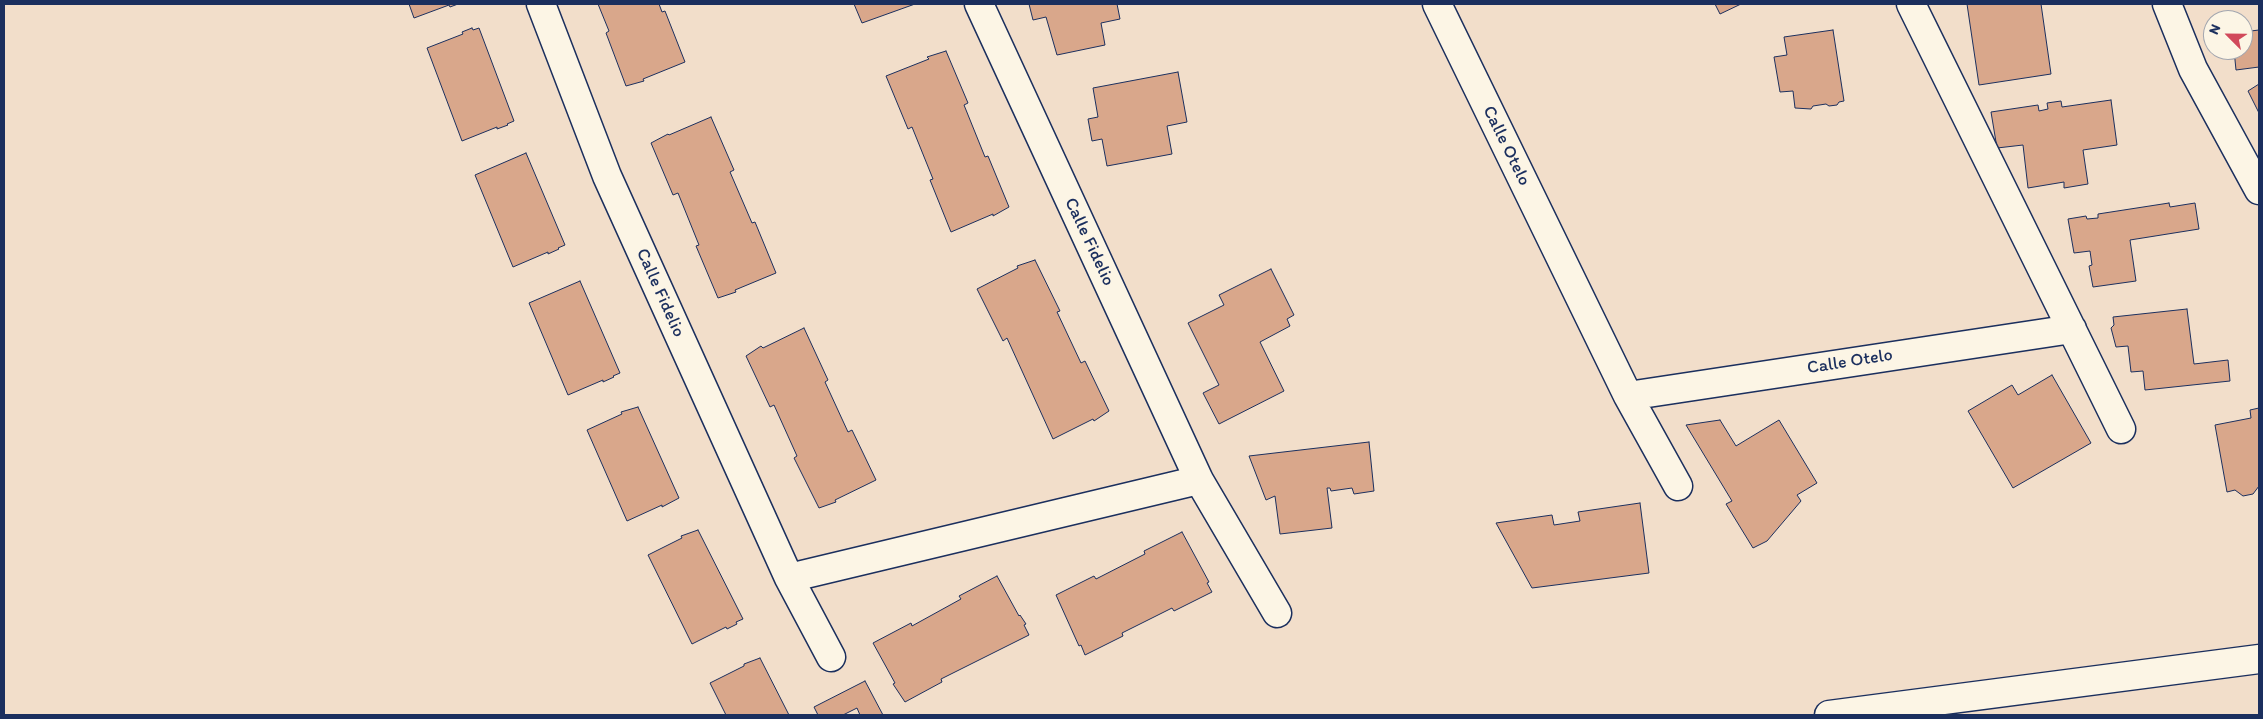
<!DOCTYPE html>
<style>
body{margin:0}
#map{position:relative;width:2263px;height:719px;overflow:hidden;background:#f2deca;font-family:Itim,sans-serif}
canvas{display:block}
.frame{position:absolute;inset:0;border:5px solid #1b2f5e;pointer-events:none}
.north{position:absolute;left:2203px;top:10px;width:50px;height:50px;box-sizing:border-box;background:#fcf5e5;border:1px solid #a2a6af;border-radius:50%;rotate:293deg;font-size:14px;font-weight:700;line-height:20px;text-align:center;color:#1b2f5e}
.north::after{content:'';display:block;margin:auto;width:18px;height:22px;background:#d1495b;clip-path:polygon(50% 0,100% 100%,50% 72%,0 100%)}
</style>
<div id="map">
<canvas width="2263" height="719"></canvas>
<div class="frame"></div>
<div class="north">N</div>
</div>
<script>
const ctx = document.querySelector('canvas').getContext('2d');
ctx.lineJoin = 'round';
function fillPath(path, color) { ctx.fillStyle = color; ctx.fill(path, 'evenodd'); }
const toPath = rows => new Path2D(rows.map(r => 'M' + r).join(''));
function trace(path, color, width, dash) { ctx.strokeStyle = color; ctx.lineWidth = width; ctx.lineCap = dash ? 'butt' : 'round'; ctx.setLineDash(dash || []); ctx.stroke(path); }
function write(font, color, halo, rows, align = 'center') {
  ctx.font = font + ' Itim,sans-serif'; ctx.lineWidth = 4; ctx.setLineDash([]); ctx.textBaseline = 'middle'; ctx.strokeStyle = halo; ctx.fillStyle = color; for (const [text, x, y, turn = 0] of rows) {
    ctx.save(); ctx.translate(x, y); ctx.rotate((+turn || 0) * Math.PI / 180); ctx.textAlign = isNaN(turn) ? turn : align; if (halo) ctx.strokeText(text, 0, 0); ctx.fillText(text, 0, 0); ctx.restore();
  }
}
const building = toPath([
 [409,4,458,4,450,7,449,5,414,18,409,4],
 [598,4,659,4,662,12,665,11,685,62,643,79,644,81,626,86,606,33,609,31,598,4],
 [854,4,915,4,862,23,854,4],
 [1029,4,1117,4,1120,19,1101,23,1105,45,1057,55,1046,17,1033,20,1029,4],
 [1715,4,1741,4,1720,14,1715,4],
 [1967,4,2041,4,2051,74,1979,85,1967,4],
 [472,28,473,30,479,28,514,121,507,124,508,125,497,129,497,127,462,141,427,48,463,34,462,32,472,28],
 [1833,30,1844,101,1839,102,1837,105,1829,106,1826,104,1813,106,1811,109,1795,108,1793,91,1780,92,1774,57,1787,55,1784,37,1833,30],
 [2259,30,2259,67,2236,70,2234,50,2243,50,2243,32,2259,30],
 [946,51,968,103,964,105,985,157,988,156,1009,207,993,216,993,214,951,232,930,180,933,179,912,127,908,129,886,76,929,59,927,57,946,51],
 [1178,72,1187,122,1167,126,1172,154,1107,166,1102,139,1092,141,1088,119,1098,117,1093,88,1178,72],
 [2259,84,2259,113,2248,91,2259,84],
 [2111,100,2117,145,2083,150,2088,184,2064,188,2064,182,2028,188,2023,145,1997,148,1991,112,2038,105,2039,111,2048,109,2047,103,2061,101,2062,107,2111,100],
 [711,117,734,170,730,172,752,223,755,222,776,273,735,290,736,292,718,298,696,246,699,245,678,193,673,195,651,143,668,134,669,135,711,117],
 [526,153,565,245,558,248,559,249,548,254,548,252,513,267,475,175,526,153],
 [2169,203,2170,207,2195,203,2199,229,2130,240,2136,281,2093,287,2089,266,2092,265,2090,251,2074,253,2068,219,2086,216,2087,219,2098,218,2098,214,2169,203],
 [1035,260,1060,311,1057,312,1081,363,1085,361,1109,411,1094,421,1093,419,1053,439,1007,338,1003,341,977,289,1018,268,1017,266,1035,260],
 [1271,269,1294,315,1287,319,1290,326,1260,342,1284,391,1219,424,1203,393,1219,385,1188,323,1224,305,1219,295,1271,269],
 [580,281,620,373,613,376,614,377,603,382,603,380,568,395,529,303,580,281],
 [2187,309,2194,364,2228,360,2230,381,2145,390,2143,371,2131,372,2128,346,2116,347,2111,328,2114,325,2113,317,2187,309],
 [804,328,828,380,825,382,848,432,852,430,876,480,835,500,836,502,819,508,794,458,797,456,774,405,770,407,746,356,761,346,763,348,804,328],
 [2052,375,2091,443,2013,488,1968,411,2012,385,2018,395,2052,375],
 [638,407,679,498,662,507,662,505,627,521,587,430,622,414,621,412,638,407],
 [2259,408,2259,486,2253,494,2243,496,2235,490,2227,492,2215,425,2251,418,2250,410,2259,408],
 [1720,420,1736,446,1779,420,1817,483,1797,495,1801,501,1767,541,1753,548,1726,504,1732,501,1686,425,1720,420],
 [1369,442,1374,491,1354,494,1352,488,1331,491,1330,488,1327,488,1332,528,1280,534,1275,496,1266,500,1249,456,1369,442],
 [1640,503,1649,573,1532,588,1496,523,1552,515,1554,525,1580,521,1578,512,1640,503],
 [698,530,743,619,736,622,737,624,727,629,726,627,692,644,648,555,682,538,681,536,698,530],
 [1182,532,1209,582,1207,583,1212,592,1174,611,1172,608,1122,633,1123,636,1085,655,1081,645,1079,646,1056,595,1094,576,1096,579,1145,554,1144,551,1182,532],
 [997,576,1019,616,1020,615,1026,624,1024,625,1029,635,941,679,942,682,905,702,893,684,895,683,873,643,911,623,912,626,961,599,959,596,997,576],
 [760,658,789,715,726,715,710,683,744,666,744,664,760,658],
 [865,681,883,715,860,715,857,708,843,715,818,715,814,707,865,681]
]);
fillPath(building, '#d9a78b');
trace(building, '#1b2f5e', 1);
const minor = toPath([
 [541,4,607,176,789,578,831,657],
 [979,4,1199,480,1277,613],
 [1437,4,1628,396,1678,486],
 [1911,4,2121,429],
 [2167,4,2193,69,2259,190],
 [1628,396,2072,329],
 [789,578,1199,480],
 [1829,715,2259,659]
]);
trace(minor, '#1b2f5e', 31);
trace(minor, '#fcf5e5', 28);
write('18px', '#1b2f5e', '#fcf5e5', [
 ["Calle Otelo",1506,146,64],
 ["Calle Fidelio",1089,242,65],
 ["Calle Fidelio",660,293,66],
 ["Calle Otelo",1850,362,-9]
]);
</script>
